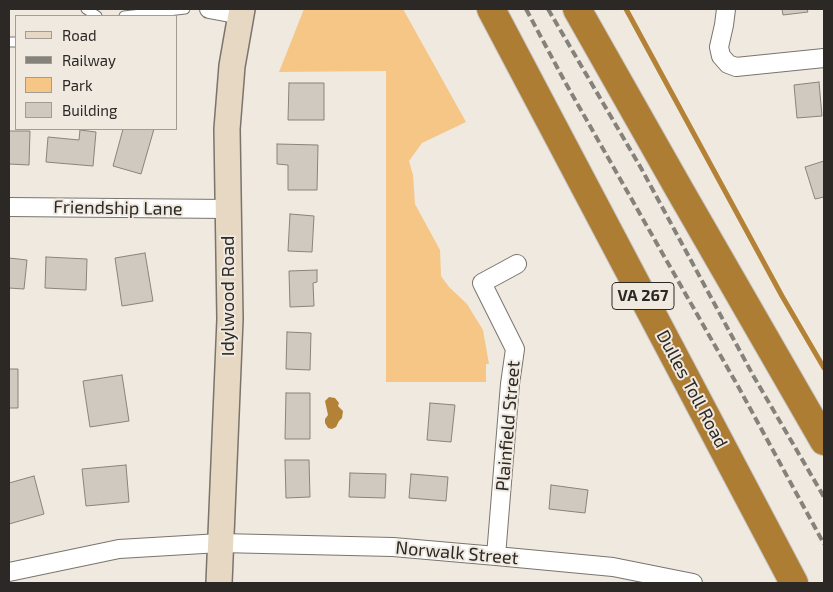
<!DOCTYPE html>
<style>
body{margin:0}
#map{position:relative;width:833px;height:592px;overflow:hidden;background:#efe9e0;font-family:"Exo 2",sans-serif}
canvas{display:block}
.frame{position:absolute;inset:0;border:10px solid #2b2825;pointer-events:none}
.legend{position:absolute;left:15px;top:15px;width:162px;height:115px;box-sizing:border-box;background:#efe9e0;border:1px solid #a19c95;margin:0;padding:6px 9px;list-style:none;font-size:15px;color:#2b2825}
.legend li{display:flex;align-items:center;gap:10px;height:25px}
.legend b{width:25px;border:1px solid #a19c95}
</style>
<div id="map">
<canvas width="833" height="592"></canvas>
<div class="frame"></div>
<ul class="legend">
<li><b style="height:6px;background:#e6d8c2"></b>Road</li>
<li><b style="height:6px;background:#85817b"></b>Railway</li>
<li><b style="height:14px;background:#f5c686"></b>Park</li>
<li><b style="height:14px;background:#cfc9c0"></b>Building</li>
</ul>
</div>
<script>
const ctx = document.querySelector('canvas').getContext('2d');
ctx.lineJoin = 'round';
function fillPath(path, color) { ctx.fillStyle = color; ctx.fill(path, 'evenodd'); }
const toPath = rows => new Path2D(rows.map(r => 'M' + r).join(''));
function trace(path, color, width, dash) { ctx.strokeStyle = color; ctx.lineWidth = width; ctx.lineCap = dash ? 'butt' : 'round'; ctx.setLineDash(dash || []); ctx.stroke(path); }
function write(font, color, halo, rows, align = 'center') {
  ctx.font = font + ' "Exo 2",sans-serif'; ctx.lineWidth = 4; ctx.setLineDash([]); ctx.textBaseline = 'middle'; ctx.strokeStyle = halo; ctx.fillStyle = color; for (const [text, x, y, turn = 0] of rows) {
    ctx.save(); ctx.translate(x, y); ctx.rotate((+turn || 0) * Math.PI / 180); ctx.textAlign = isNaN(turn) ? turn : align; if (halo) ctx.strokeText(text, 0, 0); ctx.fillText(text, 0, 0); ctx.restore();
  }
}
fillPath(toPath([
 [304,9,403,9,466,122,422,143,409,161,413,175,415,204,440,250,441,276,449,287,467,304,483,330,489,364,486,364,486,382,386,382,386,71,279,72]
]), '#f5c686');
fillPath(toPath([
 [329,397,335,398,339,403,338,406,343,411,342,418,339,421,336,427,332,429,328,428,325,423,325,419,328,415,325,401]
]), '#b48236');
trace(toPath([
 [626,9,782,296,824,368]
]), '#b48236', 5);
const building = toPath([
 [782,9,807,9,808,12,783,15,782,9],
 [819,82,822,116,797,118,794,85,819,82],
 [289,83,324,83,324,120,288,120,289,83],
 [123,129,154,129,141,174,113,166,123,129],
 [80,130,96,132,93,166,46,162,48,137,79,140,80,130],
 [9,131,30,131,29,165,9,164,9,131],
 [277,144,318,145,317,190,288,190,288,165,277,164,277,144],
 [824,161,824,197,815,199,805,167,824,161],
 [290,214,314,216,312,252,288,251,290,214],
 [145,253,153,301,122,306,115,258,145,253],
 [46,257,87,259,86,290,45,288,46,257],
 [9,258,27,260,24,289,9,288,9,258],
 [317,270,317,282,313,283,314,306,290,307,289,271,317,270],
 [287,332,311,333,310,370,286,369,287,332],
 [9,369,18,369,18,408,9,408,9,369],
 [122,375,129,421,90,427,83,381,122,375],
 [286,393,310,393,310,439,285,439,286,393],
 [430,403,455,405,451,442,427,440,430,403],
 [285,460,309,460,310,497,286,498,285,460],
 [126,465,129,502,86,506,82,469,126,465],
 [350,473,386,474,385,498,349,497,350,473],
 [411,474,448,477,446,501,409,498,411,474],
 [34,476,44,514,9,524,9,483,34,476],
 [551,485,588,490,585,513,549,509,551,485]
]);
fillPath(building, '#cfc9c0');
trace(building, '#89837c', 1);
const service = toPath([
 [86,9,97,16],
 [124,16,185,9],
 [9,42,16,42]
]);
const minor = toPath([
 [209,9,241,15],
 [726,9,724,25,719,47,721,56,728,64,736,67,824,58],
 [9,207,228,209],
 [496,556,510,384,515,349,482,283,517,264],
 [9,572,119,549,220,543,393,547,496,556,613,567,693,583]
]);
const secondary = toPath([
 [219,583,230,319,227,129,232,66,242,9]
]);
const motorway = toPath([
 [491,9,794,583],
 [577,9,679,189,824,441]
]);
trace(service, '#7a746c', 11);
trace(minor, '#7a746c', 20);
trace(secondary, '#7a746c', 28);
trace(motorway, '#c8c7c6', 30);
trace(service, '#fff', 9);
trace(minor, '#fff', 18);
trace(secondary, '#e6d8c2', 25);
trace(motorway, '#ad7d34', 28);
trace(toPath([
 [526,9,565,82,739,388,824,544],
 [548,9,641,168,754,377,824,497]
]), '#85817b', 4, [8, 4]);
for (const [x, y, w] of [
 [643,296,62]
]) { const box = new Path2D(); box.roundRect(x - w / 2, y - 13.5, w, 27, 4); ctx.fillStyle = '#efe9e0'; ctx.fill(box); trace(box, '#2b2825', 1); }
write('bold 16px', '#2b2825', null, [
 ["VA 267",643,296]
]);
write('18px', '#2b2825', '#efe9e0', [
 ["Friendship Lane",118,208,1],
 ["Idylwood Road",228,296,-90],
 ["Dulles Toll Road",692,389,62],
 ["Plainfield Street",508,426,-85],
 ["Norwalk Street",457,553,5]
]);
</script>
